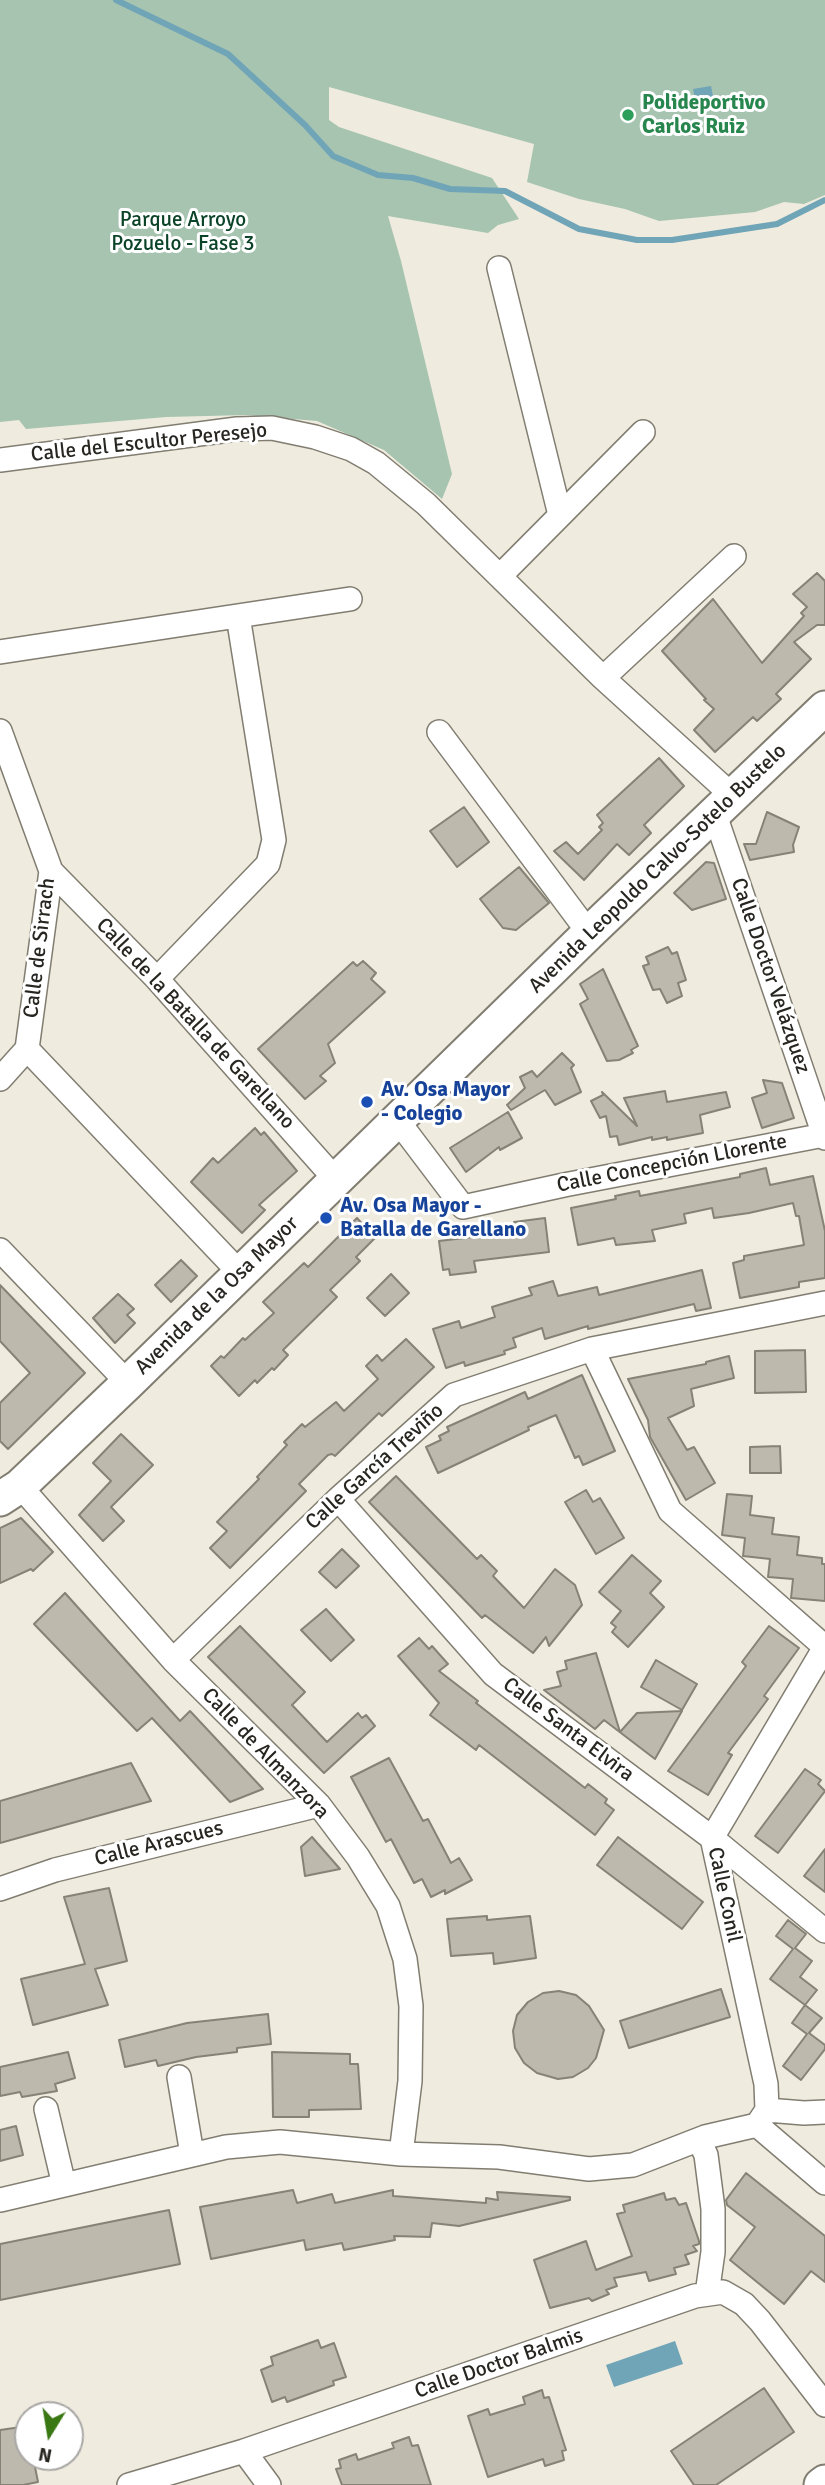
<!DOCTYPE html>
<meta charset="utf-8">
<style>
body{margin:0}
#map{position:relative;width:825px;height:2485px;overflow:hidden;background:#efebde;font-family:Signika,sans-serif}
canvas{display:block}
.north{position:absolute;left:14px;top:2401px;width:70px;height:70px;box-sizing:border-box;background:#fff;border:2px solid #a9a8a6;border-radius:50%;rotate:191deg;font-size:19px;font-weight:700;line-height:28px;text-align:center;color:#272621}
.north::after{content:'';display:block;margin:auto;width:24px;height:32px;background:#3a7813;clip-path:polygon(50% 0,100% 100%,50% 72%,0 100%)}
</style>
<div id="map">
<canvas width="825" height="2485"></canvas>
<div class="north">N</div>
</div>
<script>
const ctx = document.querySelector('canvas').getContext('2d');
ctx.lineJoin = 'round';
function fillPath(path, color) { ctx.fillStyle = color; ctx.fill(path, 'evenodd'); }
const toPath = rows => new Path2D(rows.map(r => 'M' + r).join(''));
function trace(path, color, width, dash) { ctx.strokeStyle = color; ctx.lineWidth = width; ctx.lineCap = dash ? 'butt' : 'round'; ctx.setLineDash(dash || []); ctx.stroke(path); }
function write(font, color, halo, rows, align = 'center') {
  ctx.font = font + ' Signika,sans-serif'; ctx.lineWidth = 6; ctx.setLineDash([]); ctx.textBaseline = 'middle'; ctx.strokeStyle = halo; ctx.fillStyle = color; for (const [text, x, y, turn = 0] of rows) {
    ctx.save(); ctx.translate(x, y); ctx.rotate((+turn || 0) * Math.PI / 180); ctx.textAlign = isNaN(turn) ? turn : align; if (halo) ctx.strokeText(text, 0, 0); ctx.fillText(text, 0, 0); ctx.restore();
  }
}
fillPath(toPath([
 [0,0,825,0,825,195,804,204,784,202,755,212,659,221,625,209,579,199,527,182,534,144,329,87,329,120,339,127,492,178,519,219,498,225,488,233,388,216,401,261,452,474,442,499,384,450,317,421,246,415,166,417,26,429,19,420,0,422]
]), '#a6c4b0');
fillPath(toPath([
 [711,86,714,101,696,104,693,89],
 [675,2341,683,2364,614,2387,606,2365]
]), '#70a4b7');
trace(toPath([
 [116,0,228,54,305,125,333,156,378,175,413,178,450,189,505,191,579,229,637,240,672,240,777,224,825,200]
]), '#70a4b7', 6);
const building = toPath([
 [817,573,825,581,825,625,817,625,794,642,811,659,776,694,781,699,757,721,753,717,715,752,694,730,714,709,704,700,706,699,662,651,713,599,762,663,804,616,801,613,807,607,793,594,817,573],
 [659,758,684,786,644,825,651,833,629,855,617,844,584,880,554,851,566,842,578,854,602,830,599,827,603,823,597,815,659,758],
 [464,807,489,842,457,867,430,831,464,807],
 [767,812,799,827,793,845,794,852,750,860,744,844,756,844,767,812],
 [706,862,714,863,726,899,692,910,674,893,706,862],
 [519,867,549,903,516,930,503,928,480,899,519,867],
 [668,947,672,954,677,952,686,980,678,983,682,996,667,1003,660,989,653,990,643,966,649,964,646,957,668,947],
 [363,961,376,973,371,979,385,992,328,1044,335,1063,320,1076,326,1081,305,1099,258,1049,353,962,357,966,363,961],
 [603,969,638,1046,631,1050,633,1053,619,1060,607,1061,580,1004,588,999,580,984,603,969],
 [562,1053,574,1065,571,1068,581,1092,555,1105,545,1090,511,1110,507,1105,525,1088,520,1077,532,1071,537,1077,562,1053],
 [763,1080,782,1083,794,1118,762,1128,752,1098,767,1093,763,1080],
 [665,1091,667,1102,726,1092,730,1107,700,1115,703,1133,667,1140,667,1137,652,1140,652,1137,619,1145,617,1136,610,1137,606,1116,600,1118,591,1101,603,1095,602,1092,637,1126,624,1098,665,1091],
 [508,1112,522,1138,500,1150,499,1147,466,1172,450,1148,508,1112],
 [255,1128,261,1135,264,1132,297,1171,259,1205,265,1210,242,1233,191,1182,213,1158,218,1163,255,1128],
 [766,1168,770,1185,813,1176,825,1231,825,1278,799,1282,799,1287,740,1298,733,1263,744,1260,744,1256,804,1245,799,1216,796,1216,793,1203,749,1213,714,1218,712,1208,684,1214,686,1223,652,1230,655,1241,616,1245,614,1238,578,1245,571,1208,616,1199,615,1196,639,1191,640,1196,740,1177,740,1174,766,1168],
 [357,1218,375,1238,356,1257,360,1261,330,1290,337,1297,283,1350,288,1355,274,1370,272,1368,257,1383,255,1380,239,1396,211,1366,221,1356,224,1358,243,1338,245,1340,274,1313,263,1302,304,1263,308,1267,357,1218],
 [545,1218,549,1252,474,1261,476,1272,450,1275,449,1269,443,1270,439,1241,515,1232,514,1222,545,1218],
 [181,1260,197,1276,171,1302,155,1285,181,1260],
 [702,1270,711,1308,696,1311,694,1304,588,1329,588,1326,545,1339,542,1328,513,1338,516,1347,504,1351,505,1354,465,1366,464,1362,446,1368,433,1329,459,1321,461,1328,495,1317,492,1307,532,1295,529,1288,553,1281,558,1296,597,1287,599,1295,702,1270],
 [391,1274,409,1293,385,1316,367,1298,391,1274],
 [0,1285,85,1373,8,1449,0,1441,0,1403,30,1373,0,1341,0,1285],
 [118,1294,134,1309,127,1315,135,1323,115,1343,93,1318,118,1294],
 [406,1339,434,1367,382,1416,379,1413,335,1456,332,1454,328,1455,299,1484,306,1491,230,1568,210,1548,227,1531,217,1522,259,1479,257,1477,287,1445,284,1442,302,1424,305,1427,336,1402,344,1411,378,1379,366,1366,377,1355,382,1361,406,1339],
 [805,1350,806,1392,755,1393,755,1351,805,1350],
 [729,1356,734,1378,691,1389,694,1406,668,1418,687,1450,694,1447,715,1483,686,1500,650,1437,648,1420,628,1379,706,1364,706,1362,729,1356],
 [582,1375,615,1451,583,1465,579,1456,575,1458,556,1415,528,1427,529,1430,438,1473,426,1447,441,1440,439,1436,449,1431,447,1427,525,1392,528,1399,582,1375],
 [121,1434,153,1465,111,1507,124,1521,103,1541,79,1515,111,1481,93,1463,121,1434],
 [780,1446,781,1473,750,1473,750,1447,780,1446],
 [396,1476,477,1559,481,1555,497,1571,493,1576,524,1608,555,1569,575,1585,582,1605,549,1646,546,1637,533,1653,485,1615,482,1618,369,1502,396,1476],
 [586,1490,593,1502,600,1498,624,1538,596,1554,565,1502,586,1490],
 [727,1494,752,1496,750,1515,774,1518,772,1534,799,1537,797,1555,822,1558,822,1564,825,1564,825,1601,791,1598,793,1579,768,1577,770,1559,743,1556,745,1538,722,1535,727,1494],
 [21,1518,53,1552,33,1571,31,1569,0,1583,0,1528,21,1518],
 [342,1549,359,1566,336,1588,319,1572,342,1549],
 [632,1555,661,1581,650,1593,664,1607,628,1647,612,1632,616,1627,611,1623,621,1611,599,1592,632,1555],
 [65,1593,180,1721,190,1711,263,1789,230,1802,152,1718,137,1731,34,1624,65,1593],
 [326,1609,354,1640,331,1661,301,1630,326,1609],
 [240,1626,305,1692,292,1705,327,1742,358,1713,362,1718,366,1715,375,1726,324,1773,208,1657,240,1626],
 [769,1626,799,1648,764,1696,768,1699,728,1753,732,1755,708,1795,668,1771,746,1666,742,1662,769,1626],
 [419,1638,429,1649,432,1646,448,1664,439,1671,478,1701,476,1703,585,1788,588,1784,607,1799,605,1803,614,1810,595,1835,479,1745,476,1750,430,1715,439,1703,398,1656,419,1638],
 [596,1653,620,1732,637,1713,682,1711,655,1759,604,1720,595,1729,544,1690,561,1686,557,1672,567,1669,565,1661,596,1653],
 [656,1660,697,1684,682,1710,641,1687,656,1660],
 [389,1758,423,1821,428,1819,451,1863,459,1858,472,1880,445,1894,445,1890,431,1897,422,1879,414,1883,391,1839,386,1842,351,1777,389,1758],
 [131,1763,151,1801,0,1843,0,1801,131,1763],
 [805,1769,821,1780,818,1784,825,1791,778,1853,755,1836,805,1769],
 [312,1837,340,1869,305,1876,301,1847,312,1837],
 [618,1837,703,1902,682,1929,597,1865,618,1837],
 [825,1849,825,1892,804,1876,825,1849],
 [109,1888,127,1961,95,1969,108,2005,33,2025,21,1979,85,1964,64,1897,109,1888],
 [487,1916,487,1920,530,1916,536,1958,494,1964,493,1953,451,1956,447,1919,487,1916],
 [788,1920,806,1934,795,1948,812,1961,800,1977,817,1990,805,2005,822,2018,809,2033,825,2045,825,2049,801,2080,783,2066,807,2034,792,2023,805,2005,770,1979,793,1949,776,1936,788,1920],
 [721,1989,730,2017,629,2048,620,2021,721,1989],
 [559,1991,576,1995,589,2006,604,2030,596,2058,588,2068,573,2077,558,2079,537,2073,524,2063,515,2048,513,2031,517,2015,528,2002,543,1993,559,1991],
 [268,2014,271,2044,237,2048,237,2052,196,2057,158,2066,156,2060,125,2067,119,2040,187,2023,268,2014],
 [68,2052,75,2078,55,2084,57,2091,22,2097,20,2092,0,2096,0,2067,68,2052],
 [272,2052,350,2054,350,2064,358,2064,361,2109,309,2110,309,2117,273,2117,272,2052],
 [16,2126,23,2155,0,2161,0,2130,16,2126],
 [746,2173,825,2236,825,2282,811,2271,784,2304,730,2260,755,2227,727,2205,726,2200,746,2173],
 [293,2190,297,2203,332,2194,335,2203,393,2190,393,2196,486,2203,486,2198,498,2200,497,2192,570,2197,570,2200,459,2226,432,2223,430,2237,394,2236,395,2240,344,2250,342,2243,306,2250,304,2240,211,2259,200,2207,293,2190],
 [664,2193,666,2200,675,2198,679,2205,686,2203,699,2241,699,2244,693,2246,697,2251,685,2255,689,2264,674,2268,676,2274,649,2281,646,2272,614,2278,617,2286,606,2290,609,2294,592,2301,589,2298,550,2308,534,2260,586,2241,596,2270,632,2256,617,2214,625,2212,623,2205,664,2193],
 [169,2210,180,2264,0,2300,0,2244,169,2210],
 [318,2340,321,2348,334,2343,346,2377,333,2381,334,2385,287,2402,285,2397,272,2402,261,2370,273,2365,271,2357,318,2340],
 [764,2388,794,2432,716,2485,694,2485,671,2451,764,2388],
 [542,2390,544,2398,549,2397,566,2450,562,2451,564,2460,545,2466,543,2459,488,2477,468,2416,488,2409,490,2415,525,2404,523,2397,542,2390],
 [21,2427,21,2431,28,2430,28,2457,33,2457,38,2482,23,2485,0,2485,0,2430,21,2427],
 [409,2437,412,2446,418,2445,431,2485,342,2485,336,2469,341,2468,339,2460,356,2454,358,2460,394,2448,392,2443,409,2437]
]);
fillPath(building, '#bdb9ad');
trace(building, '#868276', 2);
const street = toPath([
 [499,268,560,515],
 [0,460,237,429,272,428,315,437,351,449,376,463,426,504,603,678,734,797],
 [500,576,643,432],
 [0,652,350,599],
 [603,678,734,556],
 [0,731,51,871,27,1049,0,1079],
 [439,732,589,933],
 [715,815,825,1138],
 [51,871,157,979,336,1180],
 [157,979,268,864,274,840,238,616],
 [27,1049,240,1273],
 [398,1121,463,1207,564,1185,824,1135],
 [0,1250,128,1383],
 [592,1349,670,1511,825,1647],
 [20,1486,173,1660,319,1805,358,1857,388,1906,405,1959,411,2006,410,2081,401,2154],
 [338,1499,493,1674,712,1838,825,1931],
 [173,1660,338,1499,454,1395,592,1349,825,1303],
 [0,1889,55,1870,319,1805],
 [179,2077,192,2154],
 [46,2109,64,2185],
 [767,2110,804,2113,825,2112],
 [757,2125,767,2110,766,2084,712,1838,825,1647],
 [757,2125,825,2183],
 [699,2140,706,2155,713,2209,713,2252,707,2294],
 [0,2200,226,2147,280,2142,401,2154,499,2157,589,2169,633,2165,705,2137,757,2125],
 [244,2451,269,2485],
 [129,2485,244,2451,695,2296,723,2292,744,2304,760,2321,825,2405]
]);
const secondary = toPath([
 [0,1499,20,1486,128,1383,589,933,825,708],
 [821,2485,825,2482]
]);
trace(street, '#817d71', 26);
trace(secondary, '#817d71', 37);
trace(street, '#fff', 23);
trace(secondary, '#fff', 33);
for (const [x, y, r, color] of [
 [628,115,7,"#2e9e5b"],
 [367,1102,7,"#1a4fb4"],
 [326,1218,7,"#1a4fb4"]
]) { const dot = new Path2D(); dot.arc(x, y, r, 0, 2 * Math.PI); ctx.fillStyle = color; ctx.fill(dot); trace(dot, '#fff', 2.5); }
write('bold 21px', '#27864d', '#fff', [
 ["Polideportivo",642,103],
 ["Carlos Ruiz",642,127]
], 'left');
write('21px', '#0b4328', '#fff', [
 ["Parque Arroyo",183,220],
 ["Pozuelo - Fase 3",183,244]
]);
write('21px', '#272621', '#fff', [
 ["Calle del Escultor Peresejo",149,443,-6],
 ["Avenida Leopoldo Calvo-Sotelo Bustelo",658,869,-44],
 ["Calle de Sirrach",40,948,-83],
 ["Calle Doctor Velázquez",770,976,71],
 ["Calle de la Batalla de Garellano",195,1024,47],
 ["Calle Concepción Llorente",672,1164,-11],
 ["Avenida de la Osa Mayor",217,1296,-44],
 ["Calle García Treviño",375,1467,-42],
 ["Calle Santa Elvira",568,1730,37],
 ["Calle de Almanzora",265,1754,46],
 ["Calle Arascues",159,1844,-14],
 ["Calle Conil",724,1895,78],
 ["Calle Doctor Balmis",499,2364,-19]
]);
write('bold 21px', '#164399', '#fff', [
 ["Av. Osa Mayor",381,1090],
 ["- Colegio",381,1114],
 ["Av. Osa Mayor -",340,1206],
 ["Batalla de Garellano",340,1230]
], 'left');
</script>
